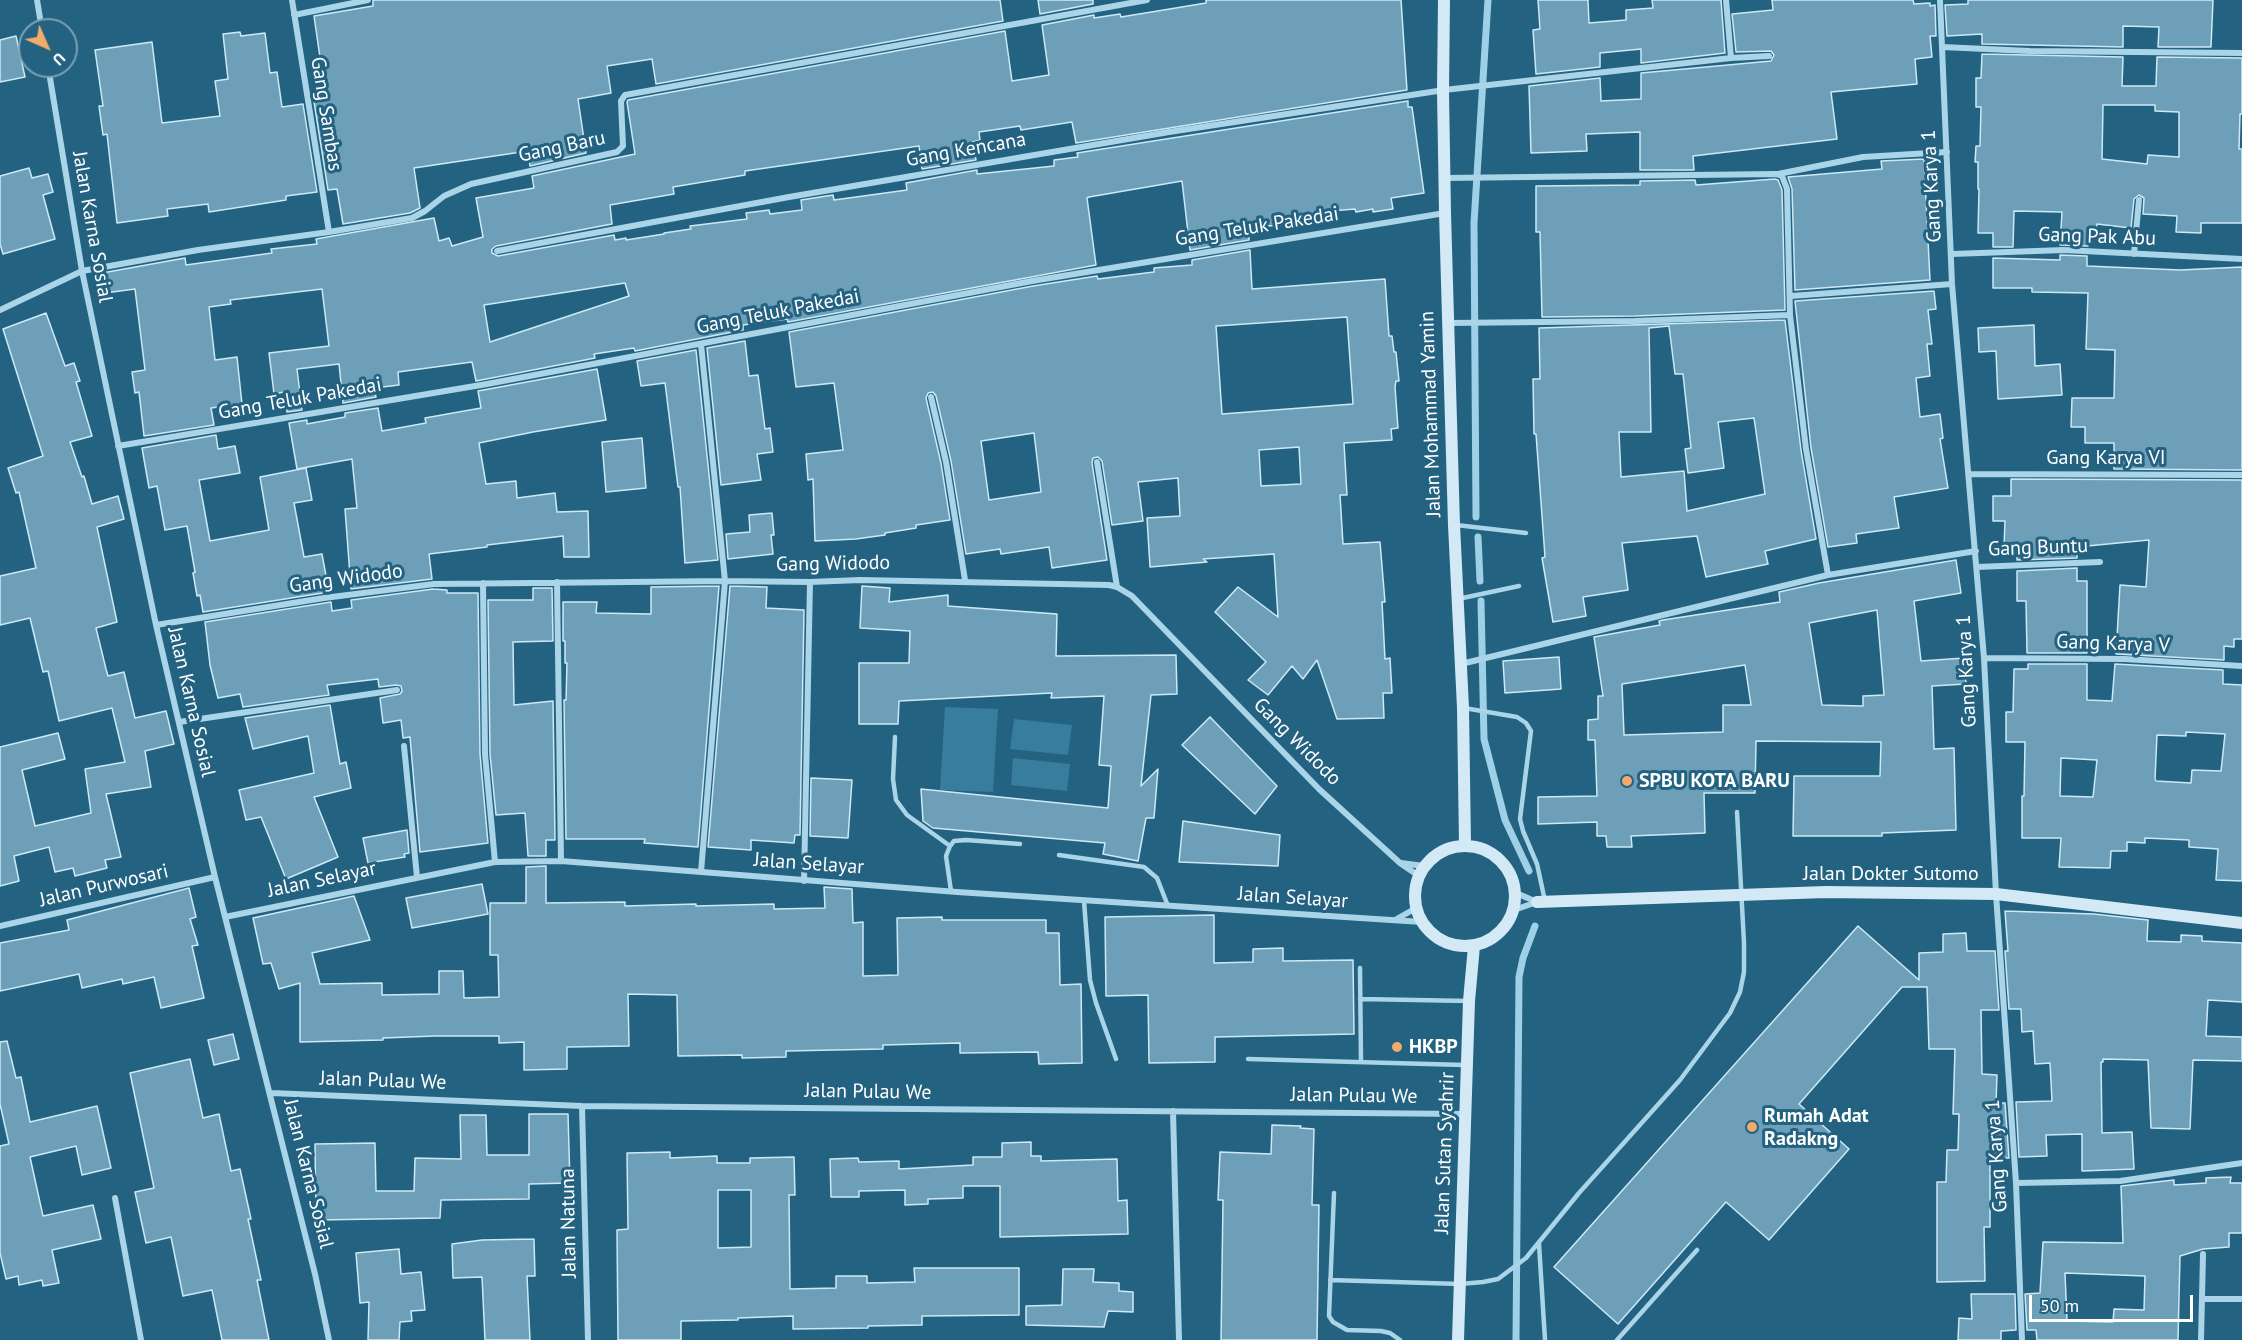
<!DOCTYPE html>
<style>
body{margin:0}
#map{position:relative;width:2242px;height:1340px;overflow:hidden;background:#236280;font-family:"PT Sans",sans-serif}
canvas{display:block}
.north{position:absolute;left:18px;top:18px;width:60px;height:60px;box-sizing:border-box;background:#236280;border:2px solid #7ba1b3;border-radius:50%;rotate:135deg;font-size:16px;font-weight:700;line-height:24px;text-align:center;color:#fff}
.north::after{content:'';display:block;margin:auto;width:21px;height:27px;background:#f1ac6d;clip-path:polygon(50% 0,100% 100%,50% 72%,0 100%)}
.scale{position:absolute;left:2029px;top:1295px;width:164px;height:27px;box-sizing:border-box;border:3px solid #fff;border-top:0;padding-left:8px;font-size:18px;line-height:21px;white-space:nowrap;color:#fff;-webkit-text-stroke:4px #236280;paint-order:stroke}
</style>
<div id="map">
<canvas width="2242" height="1340"></canvas>
<div class="north">U</div>
<div class="scale">50 m</div>
</div>
<script>
const ctx = document.querySelector('canvas').getContext('2d');
ctx.lineJoin = 'round';
function fillPath(path, color) { ctx.fillStyle = color; ctx.fill(path, 'evenodd'); }
const toPath = rows => new Path2D(rows.map(r => 'M' + r).join(''));
function trace(path, color, width, dash) { ctx.strokeStyle = color; ctx.lineWidth = width; ctx.lineCap = dash ? 'butt' : 'round'; ctx.setLineDash(dash || []); ctx.stroke(path); }
function write(font, color, halo, rows, align = 'center') {
  ctx.font = font + ' "PT Sans",sans-serif'; ctx.lineWidth = 6; ctx.setLineDash([]); ctx.textBaseline = 'middle'; ctx.strokeStyle = halo; ctx.fillStyle = color; for (const [text, x, y, turn = 0] of rows) {
    ctx.save(); ctx.translate(x, y); ctx.rotate((+turn || 0) * Math.PI / 180); ctx.textAlign = isNaN(turn) ? turn : align; if (halo) ctx.strokeText(text, 0, 0); ctx.fillText(text, 0, 0); ctx.restore();
  }
}
fillPath(toPath([
 [945,707,998,709,993,792,940,790],
 [1014,719,1072,725,1068,755,1010,749],
 [1013,758,1070,764,1067,791,1011,785]
]), '#387d9d');
trace(toPath([
 [1476,517,1474,223,1488,0],
 [1478,537,1480,581],
 [1481,601,1484,739,1505,820,1529,871],
 [1516,1340,1519,977,1523,958,1535,926]
]), '#9ed1e7', 7);
const building = toPath([
 [373,0,1000,0,1003,21,656,84,652,59,607,66,611,93,578,99,586,153,530,166,528,151,414,168,420,208,410,213,343,224,337,189,328,190,314,102,319,102,316,86,324,85,314,16,373,6,373,0],
 [1038,0,1093,0,1093,4,1040,14,1038,0],
 [1206,0,1401,0,1407,90,1076,143,1072,122,1021,130,1020,126,979,132,980,140,973,142,976,160,922,169,919,146,745,171,745,175,673,187,674,194,610,205,612,224,496,246,492,249,492,253,498,256,614,235,615,240,626,238,626,240,664,234,664,233,691,229,690,226,747,219,746,213,769,210,770,214,802,210,801,200,833,195,834,200,907,190,906,183,977,170,977,174,1054,166,1054,160,1078,157,1077,153,1408,101,1408,107,1412,107,1424,193,1391,198,1393,209,1373,212,1373,209,1356,212,1355,209,1307,213,1307,217,1290,218,1290,225,1267,226,1268,232,1249,233,1249,240,1190,250,1182,181,1089,197,1087,198,1096,265,788,322,787,319,743,325,743,330,635,351,634,348,594,354,595,358,476,381,472,362,398,372,399,385,374,388,376,397,343,403,339,364,297,369,302,410,287,412,284,392,274,394,269,353,329,346,322,289,230,300,231,304,209,307,215,360,237,357,242,404,211,408,214,425,144,436,139,392,135,393,132,372,145,370,135,289,105,293,102,273,185,258,186,265,272,253,271,249,317,244,316,239,434,218,439,241,449,238,452,246,483,237,476,198,534,188,532,176,635,154,627,102,628,100,1005,31,1012,81,1049,75,1042,25,1094,15,1094,18,1120,14,1121,17,1206,3,1206,0],
 [625,283,629,296,490,342,484,305,625,283],
 [1538,0,1588,0,1589,23,1626,20,1626,10,1653,8,1652,0,1721,0,1725,53,1641,63,1641,49,1600,53,1600,67,1536,74,1533,30,1540,29,1538,0],
 [1772,0,1913,0,1914,4,1930,3,1930,6,1935,5,1936,36,1930,36,1932,57,1915,59,1917,84,1831,92,1837,139,1693,156,1694,170,1640,170,1640,132,1586,134,1587,151,1531,153,1529,86,1600,78,1601,101,1641,99,1641,73,1771,61,1774,55,1771,51,1736,52,1732,14,1773,10,1772,0],
 [1968,0,2213,0,2211,47,2158,47,2159,27,2123,26,2123,47,1982,44,1982,34,1947,36,1945,5,1968,4,1968,0],
 [240,32,241,36,265,33,270,73,277,72,282,107,303,104,317,192,286,196,286,200,209,212,208,204,167,209,168,216,117,223,107,134,103,135,99,106,103,106,95,50,152,42,162,123,220,116,215,81,228,79,223,34,240,32],
 [16,36,25,77,0,82,0,40,16,36],
 [1982,54,2123,57,2122,86,2156,86,2157,57,2242,58,2242,114,2240,114,2239,149,2242,149,2242,223,2201,223,2201,233,2176,232,2177,216,2143,214,2144,198,2139,195,2134,199,2131,228,2097,224,2096,230,2088,230,2088,246,2060,245,2062,212,2014,211,2013,247,1993,247,1993,233,1978,233,1979,189,1978,189,1978,162,1975,162,1976,146,1980,146,1981,107,1976,107,1976,78,1981,78,1982,54],
 [2103,105,2155,105,2155,111,2179,112,2179,157,2148,155,2147,164,2102,159,2103,105],
 [1924,159,1930,280,1795,290,1792,189,1788,177,1882,169,1881,161,1924,159],
 [29,168,32,178,48,174,53,192,43,195,55,239,3,254,0,244,0,176,29,168],
 [1775,179,1778,180,1782,190,1785,310,1635,316,1542,317,1540,232,1536,232,1536,186,1640,185,1640,181,1695,180,1696,185,1775,179],
 [1250,250,1252,289,1385,279,1389,336,1392,336,1394,352,1396,352,1399,381,1396,381,1395,387,1398,428,1391,429,1392,440,1344,443,1347,495,1340,495,1343,544,1380,542,1385,602,1382,602,1385,659,1390,658,1392,693,1383,693,1384,718,1337,719,1317,660,1303,679,1292,666,1268,695,1248,680,1266,662,1215,612,1238,587,1278,617,1274,554,1203,559,1207,562,1150,567,1147,518,1180,516,1178,478,1138,482,1143,521,1112,525,1102,461,1098,457,1093,458,1092,463,1107,560,1052,568,1049,547,1001,554,1000,549,966,554,951,461,936,396,933,392,928,393,926,398,941,463,950,520,916,525,916,528,885,533,885,535,856,539,815,541,813,479,808,480,806,454,843,450,834,383,796,387,789,332,1033,286,1097,276,1098,279,1154,272,1154,268,1192,265,1192,260,1250,250],
 [1347,317,1353,404,1222,414,1216,326,1347,317],
 [1034,433,1041,492,989,500,981,441,1034,433],
 [1299,447,1301,484,1261,486,1259,450,1299,447],
 [2060,255,2087,256,2087,266,2180,270,2242,267,2242,470,2114,469,2114,443,2085,443,2085,427,2071,427,2072,398,2114,398,2115,350,2086,349,2088,293,2032,292,2032,288,1993,288,1993,258,2060,260,2060,255],
 [1934,291,1936,309,1928,310,1932,344,1927,344,1930,376,1916,378,1920,417,1940,414,1943,438,1940,439,1948,488,1894,497,1899,528,1856,534,1857,543,1828,547,1811,448,1795,301,1934,291],
 [46,313,65,366,74,363,80,381,76,382,92,436,70,442,82,477,84,476,92,504,118,496,124,519,97,527,117,622,96,628,106,669,108,676,124,672,135,718,166,711,174,744,145,751,151,787,106,794,121,857,105,860,107,868,75,876,73,868,55,872,49,847,14,856,19,881,0,886,0,747,58,733,65,759,22,770,35,826,91,813,85,769,125,762,112,708,59,721,48,671,43,672,30,618,0,625,0,576,36,568,19,492,16,493,8,468,43,456,3,329,46,313],
 [1785,320,1801,450,1816,539,1765,551,1768,564,1706,577,1697,536,1622,543,1628,590,1583,597,1586,616,1553,622,1542,558,1545,557,1536,434,1534,434,1533,379,1540,379,1539,328,1785,320],
 [1669,326,1675,374,1683,374,1691,448,1685,449,1688,473,1724,468,1718,422,1754,418,1765,494,1687,511,1684,471,1621,477,1619,432,1651,432,1649,328,1669,326],
 [2034,325,2035,366,2060,364,2062,395,1998,399,1996,351,1979,352,1978,328,2034,325],
 [745,341,749,376,758,375,765,429,770,428,773,452,757,454,761,480,721,485,707,348,745,341],
 [696,350,718,560,685,563,680,487,678,487,665,383,641,386,637,361,696,350],
 [597,369,606,420,533,432,479,443,486,484,516,481,517,498,555,493,557,512,588,511,589,557,564,557,563,536,487,545,487,547,429,554,432,579,351,589,345,509,357,508,352,459,297,469,289,423,307,420,307,424,345,417,345,413,378,408,382,431,426,423,425,418,481,408,478,391,597,369],
 [216,435,218,449,235,446,240,473,199,480,210,541,269,530,260,477,306,468,312,500,294,503,304,557,322,554,329,592,203,612,200,595,197,596,193,573,195,572,187,526,165,530,157,486,149,488,142,448,216,435],
 [642,438,646,488,606,492,602,442,642,438],
 [2011,479,2242,480,2242,639,2234,639,2234,647,2224,646,2224,660,2116,654,2120,585,2146,587,2149,540,2077,547,2077,558,2017,560,2017,547,2004,547,2005,521,1993,521,1993,496,2011,496,2011,479],
 [772,513,774,535,771,535,773,554,728,559,726,534,750,532,749,515,772,513],
 [1956,560,1961,593,1914,601,1921,661,1964,658,1966,684,1932,686,1934,749,1954,748,1956,830,1882,833,1882,836,1793,836,1794,776,1880,776,1881,742,1756,741,1755,793,1704,793,1705,833,1631,836,1632,847,1607,847,1606,836,1597,836,1597,822,1538,824,1538,797,1597,796,1595,740,1588,740,1588,720,1598,719,1598,696,1603,696,1594,637,1660,625,1659,621,1663,620,1780,602,1779,592,1819,583,1956,560],
 [1877,610,1884,695,1863,696,1863,706,1822,705,1809,623,1877,610],
 [1745,665,1751,705,1723,705,1723,732,1624,735,1622,684,1745,665],
 [2077,568,2077,581,2087,581,2087,653,2027,653,2026,601,2017,601,2017,571,2077,568],
 [719,586,698,847,644,843,645,839,566,839,564,700,566,700,567,663,565,663,565,641,563,641,563,602,597,602,596,613,651,614,651,587,719,586],
 [730,586,767,587,766,608,804,610,800,835,795,835,794,843,751,840,751,850,708,847,730,586],
 [862,586,890,588,889,602,948,595,948,606,1057,614,1056,656,1176,655,1177,694,1151,695,1141,786,1158,769,1154,818,1146,818,1138,861,1103,854,1105,843,933,828,923,821,921,789,1108,808,1111,766,1099,765,1104,696,1051,698,1052,693,899,701,898,724,859,724,859,663,909,663,910,631,860,628,862,586],
 [533,588,552,588,553,641,513,642,514,705,553,701,555,840,546,840,546,856,528,856,525,813,496,815,490,754,488,600,533,600,533,588],
 [433,589,447,590,447,593,478,593,480,754,488,843,420,852,410,737,403,738,401,720,383,723,380,698,400,694,402,691,401,686,396,685,379,687,378,679,327,685,329,695,243,707,240,694,218,698,210,665,205,622,331,602,332,611,352,608,351,600,433,589],
 [1559,657,1561,689,1505,693,1503,661,1559,657],
 [2028,664,2087,664,2087,700,2112,701,2115,664,2223,670,2223,684,2242,685,2242,881,2216,880,2218,849,2189,847,2189,840,2145,838,2145,843,2127,842,2127,851,2111,851,2110,868,2059,867,2061,838,2022,838,2022,796,2024,796,2025,742,2006,742,2006,712,2013,712,2014,669,2028,669,2028,664],
 [2186,732,2225,734,2221,771,2192,770,2191,783,2156,781,2155,779,2157,735,2186,736,2186,732],
 [2061,758,2097,760,2093,797,2060,796,2061,758],
 [330,705,340,764,346,762,351,788,314,797,338,857,286,879,261,817,246,820,239,790,314,773,308,736,253,749,245,718,330,705],
 [1210,717,1277,786,1255,814,1182,745,1210,717],
 [811,778,852,780,848,838,810,836,811,778],
 [1183,821,1280,835,1278,866,1179,862,1183,821],
 [407,830,409,853,404,854,405,857,368,863,363,838,407,830],
 [546,866,546,903,625,902,625,906,696,904,696,906,774,904,774,909,825,908,824,887,852,889,853,923,863,922,863,976,898,975,897,918,942,917,942,920,1046,920,1046,933,1059,933,1060,985,1081,984,1082,1063,1039,1064,1038,1052,960,1053,960,1043,883,1045,883,1049,786,1051,786,1057,742,1058,742,1055,678,1056,677,995,628,994,629,1046,567,1047,567,1069,524,1070,524,1042,499,1043,499,1036,435,1036,383,1038,383,1040,300,1042,300,983,279,989,271,963,263,964,253,918,354,896,370,940,312,953,320,984,382,983,382,995,439,994,439,971,463,971,464,998,499,997,498,955,490,955,490,903,526,903,526,867,546,866],
 [482,884,488,914,412,928,406,898,482,884],
 [189,888,196,917,190,919,198,945,192,946,204,998,161,1008,154,977,123,984,122,979,82,988,79,974,0,991,0,943,69,930,67,920,189,888],
 [2005,911,2094,914,2148,920,2147,941,2181,942,2181,935,2202,936,2202,941,2242,943,2242,1002,2208,1000,2206,1036,2242,1037,2242,1061,2193,1060,2190,1129,2151,1128,2148,1060,2103,1059,2103,1062,2101,1062,2102,1133,2132,1132,2134,1169,2082,1171,2082,1134,2046,1135,2047,1156,2019,1157,2016,1102,2052,1101,2050,1063,2035,1064,2033,1031,2022,1032,2021,1009,2009,1009,2005,951,2008,951,2005,911],
 [1214,915,1214,963,1253,962,1253,949,1283,948,1283,961,1353,960,1354,1034,1215,1037,1215,1062,1149,1063,1148,995,1106,996,1105,917,1214,915],
 [1858,926,1919,980,1919,953,1943,952,1943,934,1966,933,1967,951,1995,951,1999,1010,1981,1010,1982,1074,1997,1075,1996,1103,2005,1103,2009,1158,1990,1158,1990,1227,1984,1227,1985,1281,1937,1282,1937,1182,1946,1182,1947,1150,1958,1150,1959,1114,1953,1114,1955,1049,1929,1049,1927,987,1902,987,1799,1104,1849,1149,1769,1240,1726,1202,1618,1324,1554,1267,1858,926],
 [233,1034,239,1059,214,1065,208,1040,233,1034],
 [7,1041,16,1078,21,1077,30,1122,97,1106,111,1168,82,1175,76,1146,30,1157,43,1216,93,1205,101,1239,52,1250,59,1283,43,1286,42,1280,19,1285,18,1276,6,1279,0,1253,0,1146,9,1144,0,1104,0,1042,7,1041],
 [190,1059,203,1118,219,1114,231,1171,240,1169,251,1219,248,1219,261,1280,257,1280,269,1340,222,1340,212,1290,183,1296,171,1237,146,1243,135,1192,154,1188,130,1073,190,1059],
 [529,1114,568,1114,570,1183,529,1184,529,1199,441,1200,440,1218,316,1220,315,1144,375,1143,376,1191,414,1191,415,1158,461,1159,460,1115,486,1115,487,1155,529,1155,529,1114],
 [1272,1125,1301,1126,1300,1128,1314,1129,1312,1205,1319,1205,1317,1340,1221,1340,1223,1200,1218,1200,1220,1152,1271,1154,1272,1125],
 [1031,1142,1031,1156,1041,1156,1041,1161,1117,1159,1118,1201,1127,1200,1128,1234,1000,1237,1000,1186,963,1186,963,1198,928,1199,928,1204,905,1205,905,1190,859,1191,859,1197,831,1197,830,1159,858,1158,859,1162,899,1161,899,1169,973,1165,973,1157,1002,1157,1002,1143,1031,1142],
 [670,1152,670,1158,717,1156,717,1163,750,1163,750,1158,794,1157,795,1195,789,1195,790,1289,836,1288,836,1276,867,1276,867,1283,915,1282,914,1268,1019,1268,1019,1315,922,1316,922,1325,868,1326,868,1328,793,1329,793,1316,738,1318,738,1320,681,1321,681,1340,618,1340,617,1230,628,1229,627,1153,670,1152],
 [718,1190,751,1190,751,1247,718,1248,718,1190],
 [2231,1177,2230,1183,2242,1183,2242,1233,2229,1233,2229,1247,2203,1249,2180,1256,2178,1340,2037,1340,2036,1330,2027,1330,2025,1294,2040,1293,2043,1242,2123,1243,2121,1186,2174,1180,2174,1185,2206,1183,2206,1178,2231,1177],
 [2065,1273,2145,1276,2144,1310,2114,1309,2113,1322,2067,1321,2065,1273],
 [534,1239,535,1276,527,1276,530,1340,485,1340,482,1277,453,1278,452,1244,482,1240,534,1239],
 [399,1249,401,1274,421,1272,425,1310,411,1311,412,1321,400,1322,399,1340,368,1340,369,1302,360,1303,356,1253,399,1249],
 [1063,1269,1094,1269,1093,1282,1119,1283,1119,1291,1133,1292,1133,1312,1108,1311,1104,1327,1026,1325,1026,1306,1062,1305,1063,1269],
 [1971,1294,2015,1294,2016,1330,2001,1331,2001,1340,1958,1340,1959,1318,1972,1319,1971,1294]
]);
fillPath(building, '#6da0b8');
trace(building, '#cde9f5', 1.5);
trace(toPath([
 [1456,525,1526,533],
 [1458,599,1519,586],
 [1464,708,1517,717,1526,723,1531,731,1520,819,1523,831,1537,864,1545,901],
 [895,737,893,779,896,800,907,815,950,846],
 [1059,855,1144,867,1157,878,1168,906],
 [951,891,946,856,950,846,954,841,966,840,1020,844],
 [1084,901,1090,980,1096,1003,1116,1059],
 [1360,968,1361,1062],
 [1360,999,1469,1001],
 [1248,1059,1464,1065],
 [1334,1193,1329,1316,1333,1322,1347,1330,1381,1331,1390,1333,1400,1340],
 [1539,1244,1545,1340],
 [1330,1280,1460,1284,1483,1282,1498,1279,1526,1258,1579,1193,1680,1080,1730,1013,1740,992,1744,972,1744,943,1737,812],
 [1617,1340,1697,1250]
]), '#aad4e7', 4.5);
trace(toPath([
 [37,0,42,30],
 [292,0,329,232],
 [1726,0,1731,58],
 [1940,0,1952,284,1984,658,1996,894,2016,1183,2022,1340],
 [294,15,368,0],
 [1942,47,2030,51,2242,53],
 [48,66,82,271,156,625,215,877,315,1274,329,1340],
 [1778,174,1863,157,1947,152],
 [1445,178,1776,174,1782,176,1787,189,1790,315,1806,449,1828,575],
 [497,251,789,197,1169,132,1444,90,1731,58,1769,56],
 [1952,254,2064,250,2242,259],
 [2134,254,2139,200],
 [1791,296,1952,284],
 [0,310,82,271,198,250,329,232,412,218,425,211,444,196,471,184,617,152,623,146,621,101,625,95,1147,0],
 [1449,323,1635,321,1790,315],
 [931,397,946,462,965,580],
 [118,446,487,384,1032,281,1445,213],
 [1097,462,1117,587],
 [1969,474,2242,475],
 [1977,567,2100,562],
 [557,582,561,861],
 [483,583,485,754,495,862],
 [156,625,324,598,434,584,725,581,810,582,860,580,1109,585,1117,587,1132,596,1319,789,1400,863,1419,876],
 [1984,658,2124,659,2242,666],
 [1461,664,1828,575,1976,551],
 [179,722,397,690],
 [404,746,417,877],
 [1401,863,1424,866],
 [701,872,725,581,701,344],
 [804,881,810,582],
 [1516,893,1537,902],
 [1514,910,1537,902],
 [225,917,495,862,561,861,957,892,1422,922],
 [1395,920,1416,908],
 [0,926,215,877],
 [271,1093,582,1106,1465,1114],
 [582,1106,588,1340],
 [1173,1111,1179,1340],
 [2016,1183,2120,1181,2242,1163],
 [115,1198,141,1340],
 [2202,1299,2242,1299],
 [2201,1340,2203,1254]
]), '#aad4e7', 6);
trace(toPath([
 [1444,0,1443,91,1445,213,1454,525,1463,708,1465,845],
 '1415 896a50 50 0 1 1 100 0a50 50 0 1 1-100 0Z',
 [1537,902,1826,892,1996,894,2242,923],
 [1458,1340,1469,1001,1474,946]
]), '#d3eaf6', 12);
for (const [x, y, r, color] of [
 [1627,781,6,"#f1ac6d"],
 [1397,1047,6,"#f1ac6d"],
 [1752,1127,6,"#f1ac6d"]
]) { const dot = new Path2D(); dot.arc(x, y, r, 0, 2 * Math.PI); ctx.fillStyle = color; ctx.fill(dot); trace(dot, '#236280', 2); }
write('20px', '#fff', '#236280', [
 ["Gang Sambas",326,114,81],
 ["Gang Baru",562,147,-12],
 ["Gang Kencana",966,150,-10],
 ["Gang Karya 1",1932,186,-93],
 ["Jalan Karna Sosial",92,227,80],
 ["Gang Teluk Pakedai",1257,227,-9],
 ["Gang Pak Abu",2097,237,2],
 ["Gang Teluk Pakedai",778,312,-11],
 ["Gang Teluk Pakedai",300,399,-10],
 ["Jalan Mohammad Yamin",1431,414,-92],
 ["Gang Karya VI",2106,458],
 ["Gang Buntu",2038,548,-2],
 ["Gang Widodo",833,564,-1],
 ["Gang Widodo",346,579,-8],
 ["Gang Karya V",2113,644,2],
 ["Gang Karya 1",1967,671,-93],
 ["Jalan Karna Sosial",191,702,77],
 ["Gang Widodo",1297,742,45],
 ["Jalan Selayar",809,864,4],
 ["Jalan Dokter Sutomo",1891,874],
 ["Jalan Selayar",322,880,-12],
 ["Jalan Purwosari",104,886,-13],
 ["Jalan Selayar",1293,898,4],
 ["Jalan Pulau We",383,1081,2],
 ["Jalan Pulau We",868,1092,1],
 ["Jalan Pulau We",1354,1096,1],
 ["Jalan Sutan Syahrir",1445,1153,-88],
 ["Gang Karya 1",1997,1156,-94],
 ["Jalan Karna Sosial",308,1174,76],
 ["Jalan Natuna",569,1223,-91]
]);
write('bold 20px', '#fff', '#236280', [
 ["SPBU KOTA BARU",1639,781],
 ["HKBP",1409,1047],
 ["Rumah Adat",1764,1116],
 ["Radakng",1764,1139]
], 'left');
</script>
